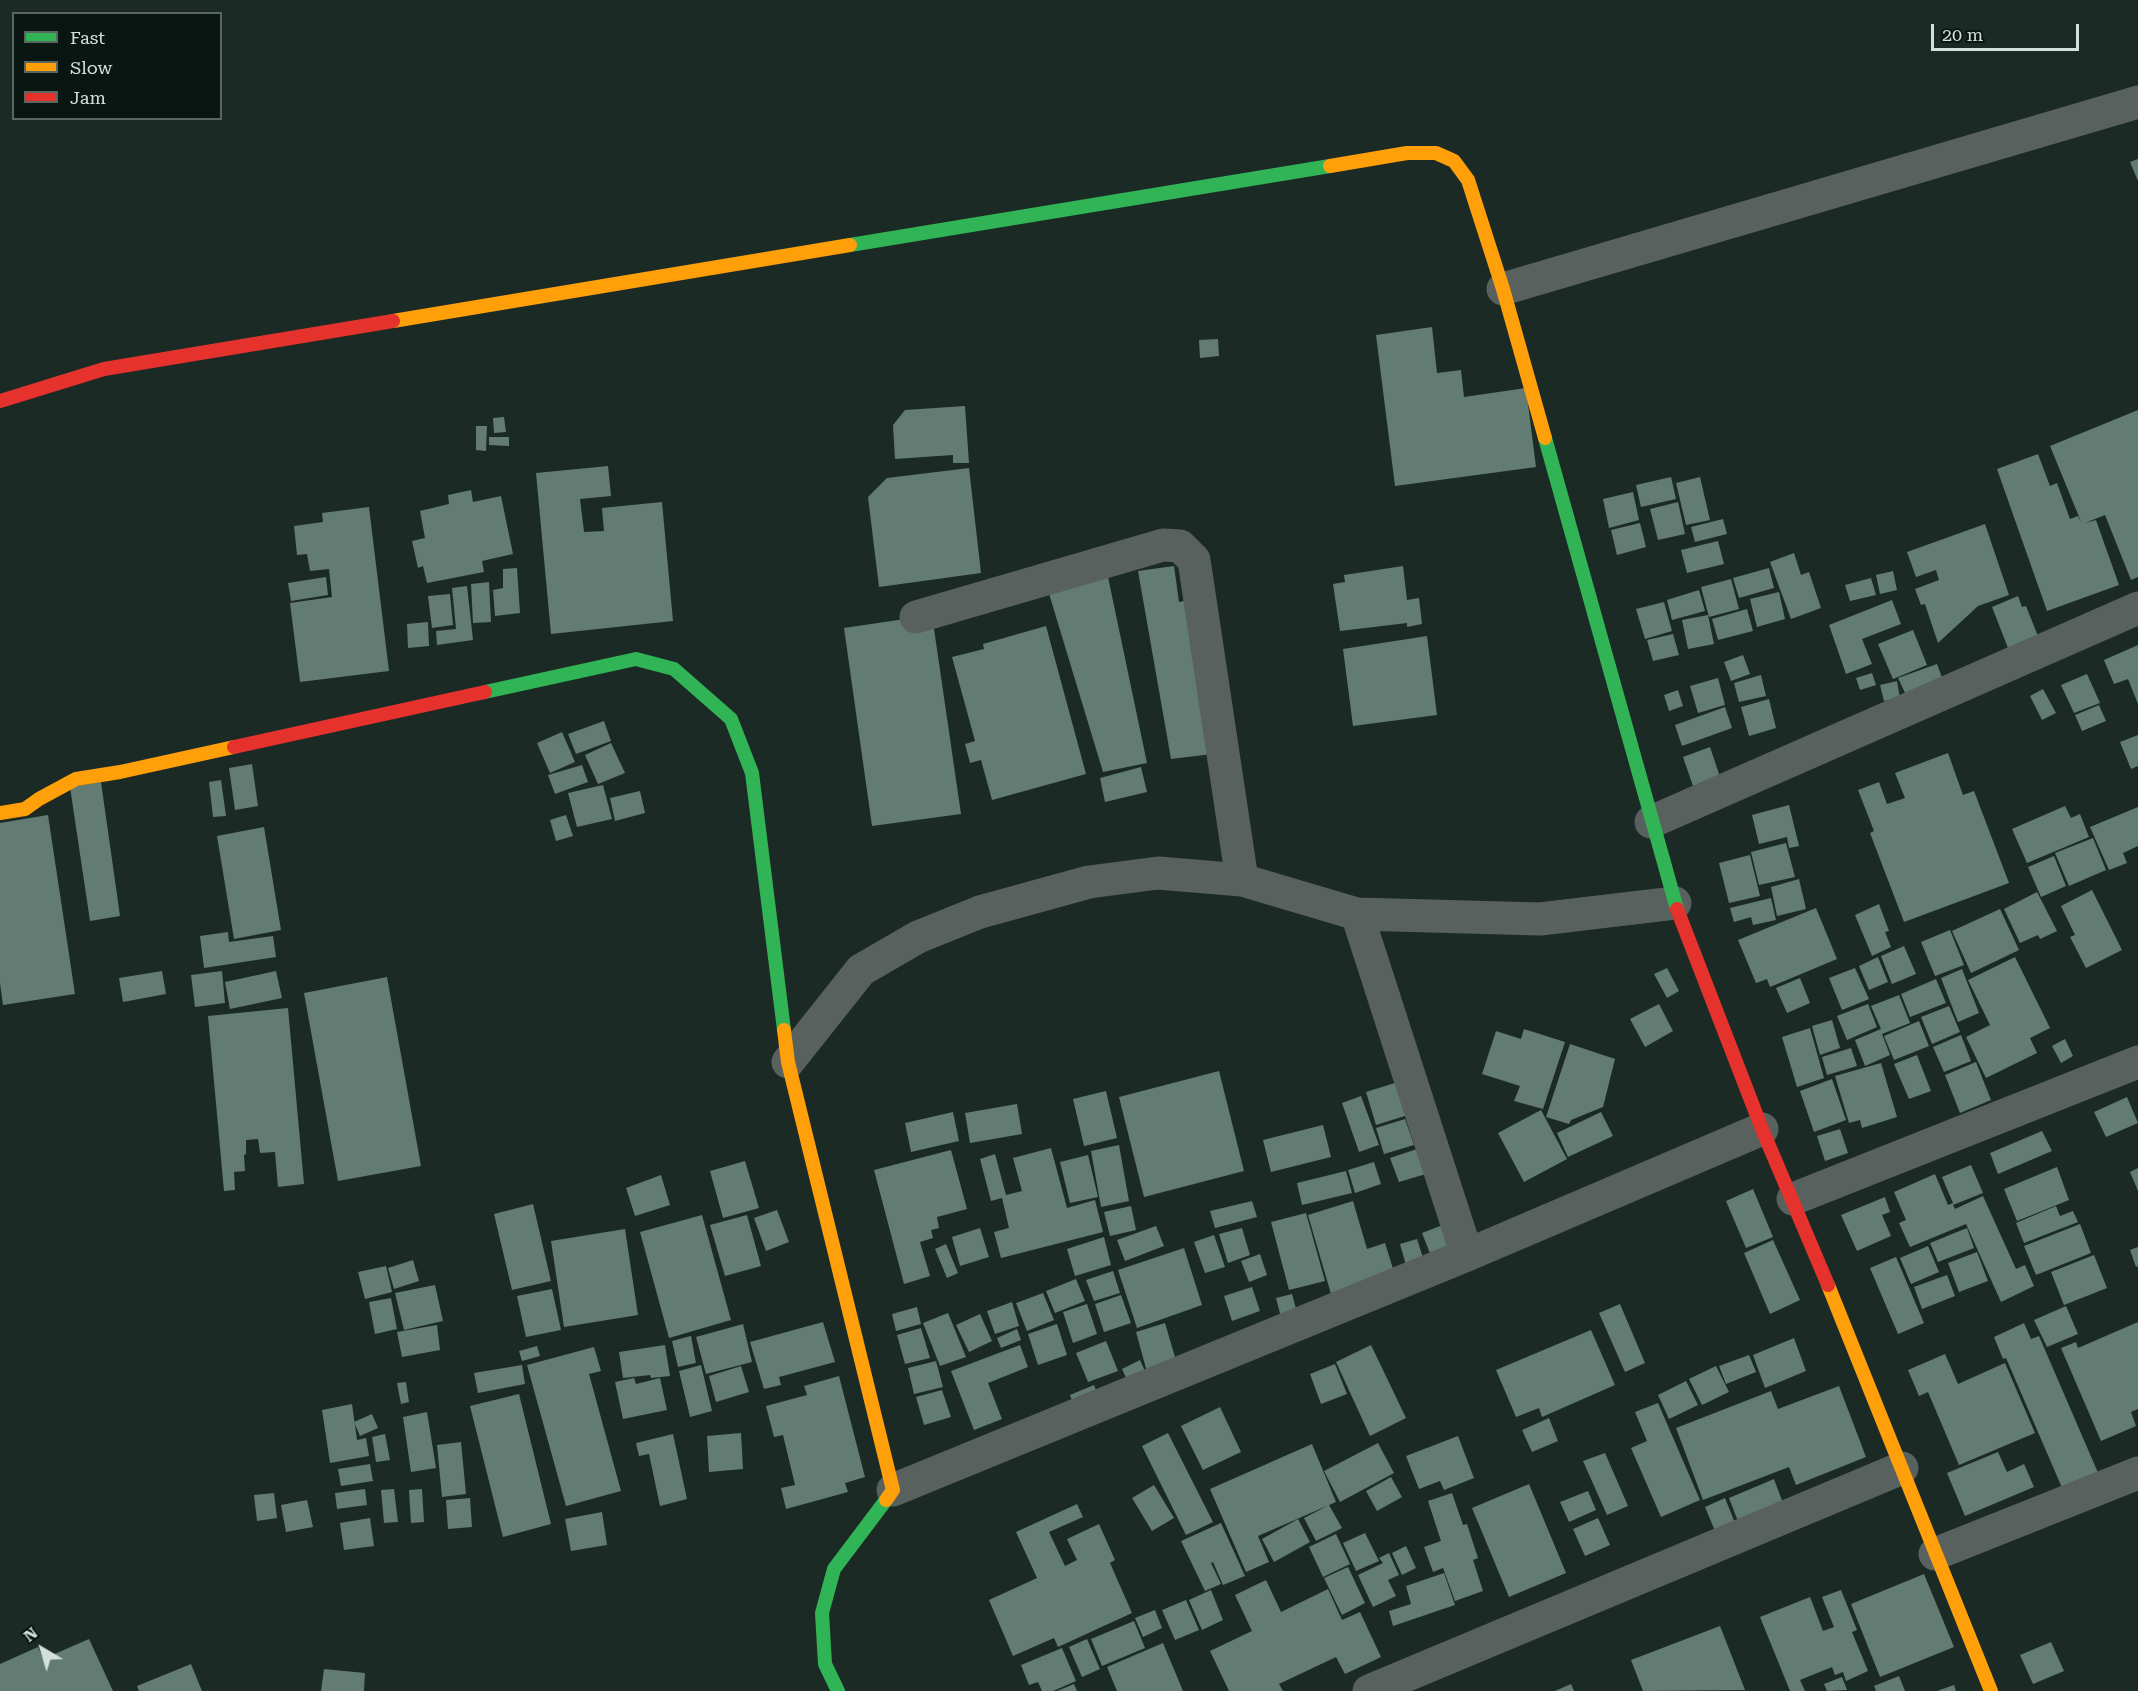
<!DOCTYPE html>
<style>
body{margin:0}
#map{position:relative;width:2138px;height:1691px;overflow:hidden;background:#1c2a25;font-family:"Roboto Serif",serif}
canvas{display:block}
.legend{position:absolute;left:12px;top:12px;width:210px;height:108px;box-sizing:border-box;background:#0a1611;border:2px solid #5a6761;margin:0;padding:8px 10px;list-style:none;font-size:18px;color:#d2e1da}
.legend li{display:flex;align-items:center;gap:12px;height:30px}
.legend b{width:30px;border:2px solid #5a6761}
.north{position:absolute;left:12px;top:1619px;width:60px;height:60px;-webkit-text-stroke:4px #0a1611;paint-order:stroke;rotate:322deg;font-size:16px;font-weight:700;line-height:24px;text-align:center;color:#d2e1da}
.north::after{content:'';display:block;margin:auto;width:21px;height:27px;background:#d2e1da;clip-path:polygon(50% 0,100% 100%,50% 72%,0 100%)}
.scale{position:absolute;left:1931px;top:24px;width:148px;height:27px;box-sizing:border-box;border:3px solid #d2e1da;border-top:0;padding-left:8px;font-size:18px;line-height:21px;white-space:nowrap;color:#d2e1da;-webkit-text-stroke:4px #0a1611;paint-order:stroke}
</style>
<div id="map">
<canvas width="2138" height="1691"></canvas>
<ul class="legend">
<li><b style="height:8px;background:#30b455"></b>Fast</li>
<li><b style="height:8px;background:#ff9f0a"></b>Slow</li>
<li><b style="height:8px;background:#e5322d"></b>Jam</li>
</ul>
<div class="north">N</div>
<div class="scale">20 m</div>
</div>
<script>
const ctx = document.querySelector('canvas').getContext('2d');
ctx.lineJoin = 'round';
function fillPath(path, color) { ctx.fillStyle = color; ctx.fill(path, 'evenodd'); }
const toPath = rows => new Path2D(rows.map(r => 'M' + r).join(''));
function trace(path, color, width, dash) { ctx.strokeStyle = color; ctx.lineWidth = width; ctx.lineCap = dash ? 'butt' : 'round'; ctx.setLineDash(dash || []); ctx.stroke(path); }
fillPath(toPath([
 [2138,159,2138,181,2130,162],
 [1432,327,1437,373,1461,370,1464,397,1526,388,1536,467,1395,486,1376,335],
 [1218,339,1219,356,1200,358,1199,340],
 [965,406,969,463,953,463,953,455,895,459,893,425,905,410],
 [2138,410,2138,577,2131,580,2105,515,2085,523,2096,520,2119,585,2047,611,1997,469,2038,454,2050,486,2057,483,2070,519,2078,516,2082,524,2050,446],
 [504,417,506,432,494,433,493,418],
 [476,426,487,426,486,451,476,450],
 [489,437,509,437,509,446,489,445],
 [608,466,611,496,580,499,584,532,604,531,602,508,662,502,673,621,551,634,536,473],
 [969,468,981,573,879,587,868,497,887,478],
 [1671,477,1676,499,1641,507,1636,485],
 [1700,477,1710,520,1686,525,1676,483],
 [471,490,473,502,501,496,513,554,482,561,484,572,427,583,423,566,418,568,412,541,425,538,420,511,449,504,448,495],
 [1633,492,1639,520,1609,528,1603,499],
 [1678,502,1685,534,1658,540,1650,509],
 [369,507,389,671,300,682,290,603,332,597,329,569,310,571,307,554,297,555,294,526,323,522,322,513],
 [1723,519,1727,534,1695,542,1691,527],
 [1640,523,1646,547,1617,555,1611,530],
 [1985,524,2009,595,1978,606,1938,643,1925,604,1921,605,1915,589,1939,580,1936,570,1916,577,1907,552],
 [1718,541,1724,564,1687,573,1681,550],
 [1794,553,1801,575,1809,572,1821,608,1791,619,1770,562],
 [1174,566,1179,602,1193,599,1212,754,1171,759,1138,571],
 [1403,566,1407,600,1419,598,1422,624,1407,627,1407,623,1340,631,1333,584,1345,582,1344,575],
 [517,568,520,613,495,616,493,590,503,588,503,569],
 [1769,568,1774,588,1739,598,1733,578],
 [1893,571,1897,590,1880,594,1876,575],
 [326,577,328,595,291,601,288,583],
 [1108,577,1147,763,1103,772,1047,587],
 [1871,578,1876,595,1850,601,1845,585],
 [1731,579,1739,609,1709,617,1701,587],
 [489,582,491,622,473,623,471,584],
 [467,586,473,640,437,645,436,631,456,629,452,588],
 [1699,590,1705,611,1672,620,1667,600],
 [1779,592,1785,619,1757,627,1750,599],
 [450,594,453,625,432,628,428,596],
 [2018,596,2022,607,2026,606,2038,636,2008,648,1992,607],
 [1892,600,1901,624,1862,639,1872,664,1846,674,1829,625],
 [1664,602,1672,631,1645,639,1636,609],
 [1747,609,1753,631,1718,640,1712,619],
 [932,615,961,814,872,826,844,628],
 [1708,615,1714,644,1688,649,1682,620],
 [428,622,429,646,408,648,407,624],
 [1046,626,1086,774,992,800,981,760,970,763,965,744,975,741,952,657,984,649,983,644],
 [1913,630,1927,665,1893,679,1878,644],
 [1673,634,1679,655,1653,661,1647,640],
 [1427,636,1437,715,1353,726,1343,649],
 [2138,645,2138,704,2128,679,2114,684,2104,660],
 [1743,655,1750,674,1731,681,1724,662],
 [1937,664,1944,683,1906,695,1898,678],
 [1872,673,1876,685,1860,690,1856,678],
 [2087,674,2100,703,2074,713,2061,685],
 [1761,675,1766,696,1739,702,1734,683],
 [1718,678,1725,705,1698,713,1690,686],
 [1897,681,1900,698,1884,701,1880,685],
 [2043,689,2056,713,2042,720,2030,696],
 [1678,690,1683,706,1669,711,1664,695],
 [1769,699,1776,728,1749,736,1741,707],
 [2099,705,2106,721,2082,731,2075,715],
 [1725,707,1732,728,1682,746,1675,725],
 [604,721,611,741,576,754,568,734],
 [562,732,575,762,550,773,537,743],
 [2138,735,2138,766,2131,769,2120,742],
 [611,743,625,773,598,784,585,755],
 [1710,747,1720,777,1693,786,1683,757],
 [1948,753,1963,795,1974,791,2009,883,1904,922,1870,833,1874,831,1858,790,1879,782,1887,804,1905,798,1895,773],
 [252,764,258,806,235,810,229,768],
 [582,765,588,782,555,794,548,775],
 [1141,767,1147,792,1105,802,1100,778],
 [221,780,226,816,213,817,209,782],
 [101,782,120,916,90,921,70,787],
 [603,785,612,819,577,827,568,793],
 [640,791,645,813,615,821,610,798],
 [1789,805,1799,846,1789,848,1787,837,1759,844,1752,815],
 [2065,806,2071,818,2080,814,2089,837,2027,863,2012,829],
 [2138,807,2138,846,2123,853,2127,863,2109,870,2090,827],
 [48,815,75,994,3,1005,0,983,0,823],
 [566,815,573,836,556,841,550,820],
 [264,827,281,930,234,939,217,836],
 [2093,838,2106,870,2069,886,2055,853],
 [1786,843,1795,877,1759,885,1751,852],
 [1750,855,1760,896,1729,903,1719,863],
 [2054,856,2066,886,2041,897,2028,867],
 [1799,879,1806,909,1777,916,1771,887],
 [2092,890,2122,950,2086,968,2070,937,2075,935,2061,906],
 [2037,892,2057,931,2040,939,2038,935,2020,943,2004,909],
 [1771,898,1776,920,1753,925,1751,917,1734,922,1730,908],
 [1879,904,1889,931,1885,932,1891,947,1872,956,1855,915],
 [1816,908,1837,959,1770,987,1767,979,1756,983,1738,940],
 [2000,909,2019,950,1971,973,1952,931],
 [1950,930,1964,965,1935,976,1921,942],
 [228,932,229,942,273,936,276,957,204,968,200,936],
 [1904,946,1916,974,1892,984,1881,956],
 [1878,957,1888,982,1869,990,1859,966],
 [2015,957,2050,1028,2030,1038,2037,1053,1986,1078,1966,1037,1990,1025,1968,980],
 [1667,968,1679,991,1667,998,1654,974],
 [1855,968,1869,999,1842,1010,1829,978],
 [1962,969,1979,1013,1958,1022,1941,978],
 [162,971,166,994,123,1002,119,978],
 [222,971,225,1003,195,1007,191,975],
 [276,971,282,998,230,1009,225,982],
 [387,977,421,1166,338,1181,304,993],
 [1800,978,1810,1003,1787,1013,1776,988],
 [1936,979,1946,1003,1910,1017,1901,994],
 [1899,995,1910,1023,1882,1034,1890,1055,1865,1066,1855,1040,1881,1029,1871,1006],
 [1659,1004,1673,1031,1645,1047,1630,1019],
 [1868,1004,1877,1027,1847,1040,1837,1016],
 [1949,1006,1960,1032,1932,1044,1921,1017],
 [288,1008,304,1184,278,1187,275,1152,260,1153,258,1139,246,1140,246,1154,244,1155,245,1171,234,1172,235,1190,224,1191,208,1016],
 [1832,1020,1840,1048,1820,1055,1812,1026],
 [1919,1021,1929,1046,1894,1060,1884,1036],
 [1810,1028,1824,1078,1797,1087,1782,1037],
 [1524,1029,1565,1042,1543,1109,1514,1101,1520,1086,1482,1074,1496,1031,1521,1039],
 [1961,1035,1971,1061,1944,1072,1933,1047],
 [2065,1039,2073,1056,2061,1063,2052,1046],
 [1570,1044,1615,1059,1603,1107,1571,1120,1569,1124,1546,1117],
 [1851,1048,1857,1066,1827,1075,1822,1057],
 [1917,1055,1931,1091,1909,1099,1894,1064],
 [1976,1062,1991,1100,1960,1113,1945,1075],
 [1881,1063,1897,1117,1862,1128,1860,1120,1849,1123,1835,1076],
 [1219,1071,1244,1171,1144,1197,1119,1097],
 [1832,1079,1846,1120,1814,1132,1800,1091],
 [1398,1082,1408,1115,1376,1125,1366,1092],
 [1106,1091,1117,1138,1084,1146,1073,1099],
 [1361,1096,1379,1145,1359,1152,1342,1103],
 [2127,1097,2138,1123,2106,1137,2094,1112],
 [1017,1104,1022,1134,970,1143,965,1113],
 [1541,1110,1567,1159,1524,1182,1498,1133],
 [953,1112,959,1141,911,1152,905,1123],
 [1601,1112,1613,1136,1568,1157,1557,1133],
 [1405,1119,1414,1145,1384,1154,1376,1128],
 [1323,1125,1331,1157,1271,1172,1263,1140],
 [1840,1129,1848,1153,1825,1161,1817,1136],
 [2042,1131,2052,1151,1998,1174,1990,1153],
 [1119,1145,1129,1201,1101,1207,1091,1151],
 [1051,1148,1067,1208,1095,1200,1103,1232,1001,1258,994,1232,1009,1228,1002,1198,991,1201,980,1159,995,1154,1006,1195,1022,1191,1013,1158],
 [1417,1149,1426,1174,1399,1182,1390,1158],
 [951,1150,967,1209,937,1217,939,1228,931,1230,933,1238,920,1242,930,1276,904,1284,874,1170],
 [1088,1155,1098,1197,1070,1203,1060,1162],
 [745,1161,759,1208,723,1218,710,1171],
 [1374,1162,1381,1184,1355,1193,1348,1170],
 [1971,1165,1983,1193,1953,1205,1955,1209,1983,1196,2016,1269,2025,1265,2034,1286,2001,1302,1966,1224,1910,1247,1899,1223,1906,1220,1894,1192,1935,1174,1948,1205,1953,1203,1942,1177],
 [2057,1167,2069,1200,2017,1221,2004,1189],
 [2138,1168,2138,1191,2130,1172],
 [1346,1171,1352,1193,1302,1205,1297,1183],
 [661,1175,670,1205,635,1216,626,1188],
 [1753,1189,1773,1237,1746,1248,1726,1201],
 [1885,1197,1890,1212,1882,1215,1891,1236,1857,1251,1841,1215],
 [1252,1201,1257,1217,1215,1228,1210,1211],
 [1353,1201,1367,1249,1385,1243,1395,1275,1331,1294,1308,1215],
 [533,1204,551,1281,512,1290,494,1214],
 [1131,1206,1136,1230,1110,1236,1104,1212],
 [2056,1206,2060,1216,2073,1211,2078,1222,2024,1243,2016,1223],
 [777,1210,789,1242,766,1251,754,1218],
 [1306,1213,1325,1281,1289,1290,1271,1222],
 [702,1215,731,1320,669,1338,640,1232],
 [747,1215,761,1266,725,1276,710,1225],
 [1448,1223,1459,1251,1433,1261,1422,1233],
 [2080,1224,2091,1253,2036,1275,2024,1246],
 [1156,1226,1164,1246,1125,1261,1117,1240],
 [980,1228,989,1257,960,1266,952,1237],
 [1242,1228,1250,1255,1228,1263,1219,1234],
 [1967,1228,1974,1248,1938,1262,1930,1243],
 [625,1229,638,1315,564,1327,551,1241],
 [1214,1235,1225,1267,1205,1273,1194,1242],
 [1104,1237,1111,1265,1075,1276,1067,1249],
 [1417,1239,1426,1267,1408,1272,1400,1244],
 [1773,1240,1800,1300,1770,1314,1744,1253],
 [946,1244,958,1273,947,1278,935,1249],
 [1928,1246,1939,1272,1911,1284,1900,1258],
 [2138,1247,2138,1266,2136,1267,2130,1250],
 [1184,1248,1202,1305,1137,1328,1118,1270],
 [1977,1252,1988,1281,1959,1292,1948,1263],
 [1260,1254,1267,1275,1249,1282,1241,1261],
 [2094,1255,2107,1288,2064,1305,2051,1272],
 [1896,1257,1924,1323,1898,1334,1870,1268],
 [413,1260,419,1281,394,1289,388,1268],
 [386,1266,392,1292,365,1299,358,1272],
 [1113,1271,1120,1293,1094,1301,1086,1280],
 [1947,1275,1955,1296,1922,1309,1914,1287],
 [1076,1279,1085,1301,1055,1313,1046,1291],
 [435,1285,443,1321,404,1330,395,1293],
 [1252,1287,1260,1311,1232,1321,1224,1296],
 [552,1289,561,1330,526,1337,517,1296],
 [1043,1293,1054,1320,1027,1331,1016,1303],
 [1292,1294,1298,1316,1282,1321,1276,1298],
 [1121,1295,1131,1323,1104,1332,1095,1304],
 [391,1298,397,1329,375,1334,369,1302],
 [1012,1302,1019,1326,995,1334,987,1311],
 [1087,1304,1097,1334,1073,1343,1063,1312],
 [1620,1304,1645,1363,1625,1372,1599,1313],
 [2066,1306,2078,1334,2047,1347,2034,1320],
 [917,1307,921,1324,896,1331,892,1314],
 [948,1313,966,1357,940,1366,923,1323],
 [980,1314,992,1341,969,1352,956,1325],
 [823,1322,835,1362,779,1377,781,1385,764,1389,750,1342],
 [2138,1322,2138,1409,2131,1412,2136,1426,2101,1441,2061,1348,2076,1342,2078,1348],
 [1165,1323,1177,1364,1147,1372,1136,1332],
 [2024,1323,2031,1339,2039,1336,2099,1475,2063,1490,2006,1358,2003,1359,1994,1337],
 [743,1324,752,1362,706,1374,696,1337],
 [1057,1324,1067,1355,1038,1365,1028,1334],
 [437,1325,440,1350,402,1357,397,1332],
 [921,1328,930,1358,905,1364,897,1335],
 [1017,1329,1021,1340,1001,1348,997,1338],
 [1591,1330,1615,1385,1542,1417,1539,1408,1516,1417,1496,1370],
 [691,1336,696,1363,678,1367,672,1341],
 [1794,1338,1806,1371,1765,1388,1753,1355],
 [1106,1341,1118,1371,1088,1382,1076,1353],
 [665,1345,670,1376,651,1378,650,1375,623,1378,619,1352],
 [1020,1345,1028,1367,988,1383,1002,1419,974,1430,951,1371],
 [1371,1345,1406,1418,1370,1436,1336,1362],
 [537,1346,540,1356,522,1361,519,1351],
 [594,1347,601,1371,589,1374,621,1491,566,1506,527,1365],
 [1945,1354,1958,1384,2005,1363,2035,1433,1959,1465,1928,1392,1919,1396,1908,1370],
 [1749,1355,1756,1372,1726,1384,1719,1366],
 [1140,1360,1149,1380,1131,1389,1122,1369],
 [936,1361,943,1387,914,1394,908,1368],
 [1335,1364,1347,1394,1321,1404,1310,1374],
 [522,1365,525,1384,478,1393,474,1373],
 [701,1365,712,1411,690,1417,679,1371],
 [741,1366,749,1392,716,1402,709,1376],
 [1716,1366,1729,1392,1702,1405,1689,1379],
 [839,1376,865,1477,845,1483,848,1492,786,1509,781,1488,795,1485,783,1435,774,1437,766,1406,807,1395,804,1386],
 [634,1378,636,1384,660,1378,667,1410,623,1419,615,1382],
 [1686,1381,1698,1405,1669,1419,1658,1395],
 [406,1382,409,1402,401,1404,397,1383],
 [1094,1385,1100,1402,1076,1411,1070,1395],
 [1839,1386,1866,1457,1796,1485,1789,1467,1703,1500,1676,1428,1771,1391,1778,1409],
 [942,1390,951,1417,924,1425,916,1397],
 [519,1394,551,1524,503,1537,470,1406],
 [1658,1403,1700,1500,1661,1517,1631,1448,1647,1441,1635,1412],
 [352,1404,357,1440,366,1438,369,1456,330,1463,322,1410],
 [1220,1407,1241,1452,1203,1470,1181,1426],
 [427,1412,436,1468,411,1472,403,1417],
 [372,1414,378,1428,360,1436,354,1422],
 [1549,1418,1558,1441,1532,1452,1522,1430],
 [741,1433,743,1469,709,1472,707,1436],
 [1168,1433,1213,1522,1186,1535,1142,1446],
 [385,1434,390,1460,376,1462,372,1437],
 [673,1434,687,1499,660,1506,649,1454,639,1456,636,1443],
 [1458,1436,1474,1478,1444,1490,1440,1481,1419,1489,1406,1456],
 [461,1442,466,1494,442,1497,437,1445],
 [1378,1443,1394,1473,1340,1502,1324,1471],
 [1312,1444,1336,1502,1258,1536,1269,1562,1246,1572,1210,1489],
 [1998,1452,2007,1472,2024,1464,2034,1487,1965,1516,1947,1473],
 [1605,1453,1628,1506,1607,1515,1583,1461],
 [370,1464,373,1481,341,1486,338,1469],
 [1391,1477,1402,1497,1377,1511,1366,1491],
 [1774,1479,1784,1506,1739,1524,1729,1498],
 [1529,1484,1566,1573,1509,1597,1472,1508],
 [1154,1485,1174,1518,1152,1531,1132,1498],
 [365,1489,367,1505,337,1509,335,1493],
 [394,1489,398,1522,384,1523,381,1490],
 [422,1489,424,1522,411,1523,409,1490],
 [1588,1491,1596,1510,1569,1522,1560,1502],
 [274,1493,277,1518,257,1521,254,1495],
 [1452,1493,1463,1525,1467,1524,1478,1558,1473,1560,1483,1591,1455,1601,1443,1568,1433,1572,1424,1547,1441,1541,1428,1501],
 [470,1498,472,1527,448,1529,446,1500],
 [1725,1498,1735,1523,1715,1531,1705,1507],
 [307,1500,313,1527,286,1532,281,1505],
 [1077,1504,1083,1517,1049,1532,1065,1566,1077,1560,1067,1539,1099,1524,1115,1560,1110,1563,1132,1613,1058,1647,1054,1638,1013,1656,989,1600,1037,1578,1016,1532],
 [1329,1505,1342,1528,1316,1541,1304,1518],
 [602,1512,607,1545,571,1551,565,1519],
 [370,1518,374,1546,344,1550,340,1523],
 [1598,1518,1610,1545,1585,1556,1573,1529],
 [1298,1519,1310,1542,1274,1562,1262,1539],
 [1221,1523,1245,1576,1223,1585,1213,1562,1211,1563,1221,1584,1205,1591,1181,1541],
 [1365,1533,1379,1561,1356,1571,1343,1543],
 [1336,1534,1350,1564,1323,1577,1309,1547],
 [1406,1546,1416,1568,1402,1575,1392,1553],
 [1389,1553,1399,1575,1388,1580,1396,1596,1373,1607,1358,1575,1383,1563,1379,1558],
 [1348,1567,1365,1603,1342,1615,1324,1578],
 [1444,1573,1455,1605,1393,1626,1389,1611,1411,1604,1406,1586],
 [1924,1574,1954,1647,1880,1677,1851,1604],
 [1266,1580,1281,1612,1328,1589,1342,1620,1360,1612,1381,1657,1345,1674,1336,1657,1279,1684,1283,1691,1229,1691,1210,1651,1252,1631,1235,1595],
 [1211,1590,1223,1620,1202,1630,1189,1600],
 [1841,1590,1857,1630,1852,1632,1868,1671,1846,1681,1843,1672,1835,1675,1832,1667,1800,1680,1805,1691,1790,1691,1760,1617,1810,1597,1823,1631,1834,1627,1822,1597],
 [1186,1600,1199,1630,1175,1640,1162,1610],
 [1155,1610,1162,1628,1143,1637,1135,1618],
 [1134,1621,1145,1648,1102,1666,1091,1639],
 [1720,1626,1745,1690,1643,1691,1631,1660],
 [89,1639,113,1691,0,1691,0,1664,38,1647,43,1659],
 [1087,1639,1100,1669,1082,1677,1069,1647],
 [2051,1642,2064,1671,2033,1684,2020,1655],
 [1163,1643,1183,1691,1117,1691,1107,1667],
 [1062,1648,1076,1681,1053,1691,1042,1691,1038,1682,1029,1685,1021,1665],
 [191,1664,202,1691,139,1691,137,1686],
 [324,1669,365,1673,364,1691,321,1691],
 [1899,1676,1905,1691,1876,1691,1874,1686],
 [1842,1677,1847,1690,1827,1691,1824,1684],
 [1074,1684,1077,1691,1057,1691],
 [1571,1684,1574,1691,1555,1691],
 [1954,1685,1956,1691,1937,1691]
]), '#627b73');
trace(toPath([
 [1503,289,2138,102],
 [916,617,1163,545,1180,546,1194,560,1242,880],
 [1651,822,2138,608],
 [1357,914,1467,1255],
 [788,1062,861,970,918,937,980,912,1089,882,1158,873,1242,880,1357,914,1540,919,1675,903],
 [1793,1199,2138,1062],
 [893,1490,1467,1255,1762,1129],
 [1935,1554,2138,1473],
 [1369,1691,1902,1468]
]), '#59615e', 33);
trace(toPath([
 [850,245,1330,166],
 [1545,438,1677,909],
 [485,692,636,659,674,669,731,719,752,773,784,1030],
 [838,1691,825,1664,822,1613,834,1569,886,1500]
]), '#30b455', 14);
trace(toPath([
 [1330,166,1407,153,1436,153,1454,161,1468,180,1503,289,1545,438],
 [393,321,850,245],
 [0,813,25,809,39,799,76,779,120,772,234,747],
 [784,1030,788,1062,893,1490,886,1500],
 [1828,1285,1991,1691]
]), '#ff9f0a', 14);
trace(toPath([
 [0,401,104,369,393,321],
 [234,747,485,692],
 [1677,909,1762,1129,1828,1285]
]), '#e5322d', 14);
</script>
